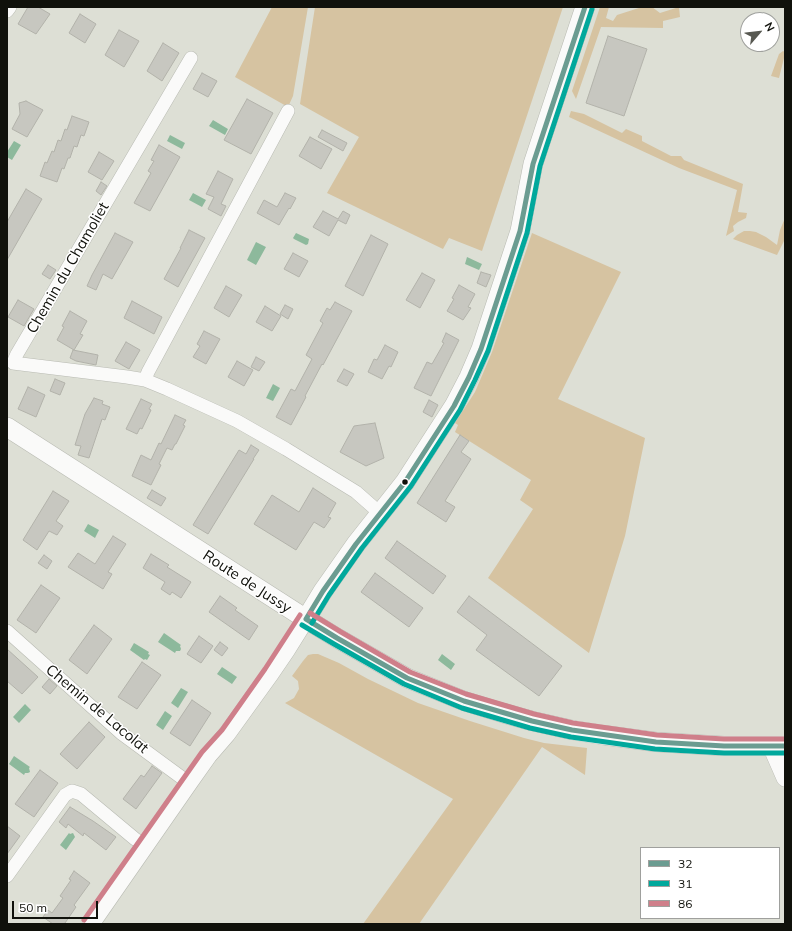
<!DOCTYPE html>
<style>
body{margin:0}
#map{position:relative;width:792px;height:931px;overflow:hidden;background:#dddfd5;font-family:Mulish,sans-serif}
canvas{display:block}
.frame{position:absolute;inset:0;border:8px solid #10110b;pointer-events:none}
.legend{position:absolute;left:640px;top:847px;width:140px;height:72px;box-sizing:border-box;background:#fff;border:1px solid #9fa09d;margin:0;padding:5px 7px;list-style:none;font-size:12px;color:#10110b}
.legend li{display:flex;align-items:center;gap:8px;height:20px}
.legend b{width:20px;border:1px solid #9fa09d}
.north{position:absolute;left:740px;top:12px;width:40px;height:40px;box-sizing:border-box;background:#fff;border:1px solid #9fa09d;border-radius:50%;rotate:62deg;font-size:11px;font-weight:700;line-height:16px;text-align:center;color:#10110b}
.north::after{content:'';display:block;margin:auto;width:14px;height:18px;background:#585952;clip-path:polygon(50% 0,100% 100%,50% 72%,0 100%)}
.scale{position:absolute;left:12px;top:901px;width:86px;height:18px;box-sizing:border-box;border:2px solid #10110b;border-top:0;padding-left:5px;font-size:12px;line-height:14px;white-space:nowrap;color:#10110b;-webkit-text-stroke:3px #fff;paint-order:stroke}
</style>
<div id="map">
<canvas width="792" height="931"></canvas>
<div class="frame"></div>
<ul class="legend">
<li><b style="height:5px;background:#6b9c91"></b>32</li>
<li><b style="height:5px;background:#01a89c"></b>31</li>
<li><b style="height:5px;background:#cf7f8a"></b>86</li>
</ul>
<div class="north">N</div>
<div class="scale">50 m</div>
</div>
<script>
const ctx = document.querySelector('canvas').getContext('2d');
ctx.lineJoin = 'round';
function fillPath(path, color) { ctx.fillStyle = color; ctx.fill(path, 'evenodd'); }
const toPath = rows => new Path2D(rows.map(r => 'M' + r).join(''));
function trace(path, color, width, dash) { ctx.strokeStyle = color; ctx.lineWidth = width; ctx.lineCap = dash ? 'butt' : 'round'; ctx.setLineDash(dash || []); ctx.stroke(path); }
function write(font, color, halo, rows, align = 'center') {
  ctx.font = font + ' Mulish,sans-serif'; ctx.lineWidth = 3; ctx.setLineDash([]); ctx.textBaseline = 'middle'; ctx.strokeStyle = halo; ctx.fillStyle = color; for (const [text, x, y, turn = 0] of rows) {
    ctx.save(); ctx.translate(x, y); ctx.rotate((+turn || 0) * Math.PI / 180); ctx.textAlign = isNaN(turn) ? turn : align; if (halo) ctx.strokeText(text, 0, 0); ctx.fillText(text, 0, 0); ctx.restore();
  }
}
fillPath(toPath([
 [272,7,308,7,293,96,288,107,235,77],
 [315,7,563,7,482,251,449,238,443,249,327,193,359,137,300,104],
 [600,7,609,7,606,18,613,21,617,15,642,7,652,7,660,13,679,7,680,17,663,21,663,28,601,27,576,99,572,91],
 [783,51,785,52,785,58,784,58,779,78,771,76,779,54],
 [571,111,584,114,622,133,626,129,642,136,642,141,671,156,681,156,684,160,743,184,738,212,747,213,746,218,738,222,733,226,734,231,726,236,737,190,679,168,569,117],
 [785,218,785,239,777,255,733,239,737,235,744,231,750,231,756,232,766,237,777,245,780,230],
 [532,233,621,272,558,399,645,438,625,536,589,653,488,578,498,563,533,509,520,500,531,480,455,432,458,425,455,423,475,392,492,352],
 [313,654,318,654,339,663,368,679,418,703,470,721,524,738,544,743,587,748,585,775,542,747,419,924,363,924,453,799,285,703,294,698,299,689,298,681,292,676,303,661,308,655]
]), '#d6c3a1');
fillPath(toPath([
 [213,120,228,129,225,135,209,126],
 [170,135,185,143,182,149,167,141],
 [14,141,21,145,12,160,7,157,7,152],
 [193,193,206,200,202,207,189,200],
 [296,233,309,239,308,244,306,245,294,239,293,238],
 [256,242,266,247,256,265,247,260],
 [467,257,482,264,479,270,465,264],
 [273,384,280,388,273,401,266,398],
 [88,524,99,530,95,538,84,531],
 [164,633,181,645,180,646,181,649,180,651,176,651,175,653,158,642],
 [134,643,149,652,148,654,150,655,147,660,145,659,144,660,130,650],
 [442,654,455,664,451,670,438,660],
 [222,667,237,677,232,684,217,674],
 [181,688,188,692,178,708,171,703],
 [25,704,31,710,19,723,13,717],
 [165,711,172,716,163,730,156,725],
 [14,756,30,767,29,768,30,772,28,773,25,773,24,775,9,764],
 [69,833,70,834,73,833,75,837,66,850,60,845]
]), '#8db99c');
const building = toPath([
 [28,7,38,7,50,14,36,34,18,24,28,7],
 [80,14,96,24,85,43,69,33,80,14],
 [119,30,139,41,124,67,105,55,119,30],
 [608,36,647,49,624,116,586,103,608,36],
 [163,43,179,53,162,81,147,71,163,43],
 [202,73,217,81,208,97,193,89,202,73],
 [247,99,273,113,251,154,224,140,247,99],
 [26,101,43,110,27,137,12,129,20,114,19,103,26,101],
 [72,116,89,122,84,136,81,135,77,147,74,146,70,158,68,158,64,169,62,168,57,182,40,176,45,162,47,163,52,151,54,152,58,140,61,141,65,129,67,130,72,116],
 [322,130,347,143,343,151,318,137,322,130],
 [310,137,332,149,321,169,299,156,310,137],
 [159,145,180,157,150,211,134,203,151,173,148,171,154,161,151,160,159,145],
 [99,152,114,161,102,180,88,172,99,152],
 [218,171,233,179,221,204,226,206,221,216,208,209,214,197,206,194,218,171],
 [101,182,107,186,101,195,96,191,101,182],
 [26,189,42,199,7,260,7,222,26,189],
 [285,193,296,198,290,209,289,208,279,225,257,213,264,200,277,207,285,193],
 [323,211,338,219,343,211,350,215,346,224,338,220,329,236,313,227,323,211],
 [189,230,205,238,178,287,164,279,181,248,180,248,189,230],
 [115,233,133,242,112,279,103,274,96,290,87,286,92,275,115,233],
 [371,235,388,244,363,296,345,286,371,235],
 [293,253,308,261,299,277,284,269,293,253],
 [48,265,56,270,50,279,42,274,48,265],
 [481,272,491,275,486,287,477,283,481,272],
 [422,273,435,280,420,308,406,300,422,273],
 [459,285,475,294,468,307,471,308,463,320,447,311,454,299,452,298,459,285],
 [226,286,242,295,229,317,214,308,226,286],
 [18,300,34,309,24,326,8,317,18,300],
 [132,301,162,317,154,334,124,318,132,301],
 [335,302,352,311,323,365,322,364,305,396,306,397,291,425,276,417,291,389,295,391,312,359,306,355,323,323,320,321,327,308,330,310,335,302],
 [285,305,293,309,288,319,280,314,285,305],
 [265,306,281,316,272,331,256,322,265,306],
 [70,311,87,321,80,334,83,335,74,350,57,340,64,327,62,326,70,311],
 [204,331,220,339,206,364,193,357,200,346,197,344,204,331],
 [446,333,459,340,431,396,414,388,427,362,432,364,444,343,442,342,446,333],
 [126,342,140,350,129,369,115,361,126,342],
 [385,345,398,352,391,367,389,366,382,379,368,372,374,359,377,360,385,345],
 [73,350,98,355,96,365,76,361,70,358,73,350],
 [256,357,265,362,259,371,251,367,256,357],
 [237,361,253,370,244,386,228,377,237,361],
 [344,369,354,374,347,386,337,381,344,369],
 [55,379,65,383,60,395,50,391,55,379],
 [28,387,45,395,36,417,18,409,28,387],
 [94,398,103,401,102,404,110,407,105,420,102,419,89,458,78,455,81,446,75,445,85,414,94,398],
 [141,399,152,404,149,409,151,410,142,429,140,428,137,434,126,429,141,399],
 [429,400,438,405,432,417,423,412,429,400],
 [175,415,186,420,183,425,185,426,176,444,175,444,172,450,167,448,159,464,161,465,151,485,132,476,141,455,151,460,159,443,161,444,175,415],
 [375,423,384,458,366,466,340,452,354,426,375,423],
 [460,435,469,441,461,452,471,459,445,501,455,507,446,522,417,503,460,435],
 [251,445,259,450,253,459,254,459,208,534,193,525,239,450,246,454,251,445],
 [313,488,336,503,328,517,331,518,324,528,314,522,296,550,254,524,272,495,299,512,313,488],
 [152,490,166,498,161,506,147,498,152,490],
 [53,491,69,501,56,521,63,526,57,535,49,531,37,550,23,540,53,491],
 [113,536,126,544,108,572,112,574,103,589,68,567,78,553,95,564,113,536],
 [397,541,446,576,433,594,385,558,397,541],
 [151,554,169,565,167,567,191,582,181,598,172,592,170,595,161,589,165,582,143,568,151,554],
 [44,555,52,561,47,569,38,563,44,555],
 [375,573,423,608,409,627,361,592,375,573],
 [41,585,60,598,36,633,17,620,41,585],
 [220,596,237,608,235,610,258,626,249,640,209,612,220,596],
 [469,596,562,666,539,696,476,650,487,635,457,612,469,596],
 [94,625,112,639,87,674,69,660,94,625],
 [199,636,213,646,201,663,187,654,199,636],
 [220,642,228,648,222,656,214,650,220,642],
 [7,649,38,677,22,694,7,681,7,649],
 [142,662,161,675,137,709,118,697,142,662],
 [49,679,57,686,50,694,42,687,49,679],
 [192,700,211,713,190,746,170,733,192,700],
 [89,722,105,737,77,769,60,754,89,722],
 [152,766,162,773,136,809,123,799,141,775,144,777,152,766],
 [40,770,58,783,34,817,15,804,40,770],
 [70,807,93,821,116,837,106,850,84,833,83,836,68,824,66,828,59,822,70,807],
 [7,826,20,836,7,854,7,826],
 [74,871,90,883,74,905,76,907,65,923,67,924,53,924,43,917,48,910,52,913,63,898,60,896,71,880,69,879,74,871]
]);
fillPath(building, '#c7c7c0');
trace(building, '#b2b2aa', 1);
const minor = toPath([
 [7,11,10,7],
 [191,58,17,354,13,363,127,377,145,380,167,389,237,421,286,449,356,492,381,514],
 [145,380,148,372,288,111],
 [7,631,121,733,189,783],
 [7,876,65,795,72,791,81,794,135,839,145,845]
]);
const tertiary = toPath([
 [771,746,785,778],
 [91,924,189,783,208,756,227,734,271,673,286,651,306,619]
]);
const secondary = toPath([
 [7,427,306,619,337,638,407,678,464,701,503,713,532,721,572,730,603,735,656,742,724,746,785,746],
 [306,619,323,591,356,544,405,482,454,406,469,377,481,349,520,231,533,164,585,7]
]);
trace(minor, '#b8bab2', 14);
trace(tertiary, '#b8bab2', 18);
trace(secondary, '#b8bab2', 20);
trace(minor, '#fafaf9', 13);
trace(tertiary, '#fafaf9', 17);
trace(secondary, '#fafaf9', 19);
trace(toPath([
 [306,619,323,591,356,544,405,482,454,406,469,377,481,349,520,231,533,164,585,7],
 [306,619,337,638,407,678,464,701,532,721,572,730,656,742,724,746,785,746]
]), '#6b9c91', 5);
trace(toPath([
 [312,623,329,595,362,548,411,486,460,410,475,380,488,351,527,233,540,166,592,9],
 [302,625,334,644,404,684,462,708,530,728,571,737,655,749,724,753,785,753]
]), '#01a89c', 5);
trace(toPath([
 [310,613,341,632,410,672,466,694,534,714,573,723,657,735,724,739,785,739],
 [84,920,202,752,222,730,265,669,300,615]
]), '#cf7f8a', 5);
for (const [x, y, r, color] of [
 [405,482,3.5,"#10110b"]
]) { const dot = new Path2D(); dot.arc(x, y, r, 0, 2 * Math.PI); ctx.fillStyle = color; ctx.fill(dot); trace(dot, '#fff', 1.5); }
write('15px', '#10110b', '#fff', [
 ["Chemin du Chamoliet",68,268,-60],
 ["Route de Jussy",247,582,33],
 ["Chemin de Lacolat",97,709,40]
]);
</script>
